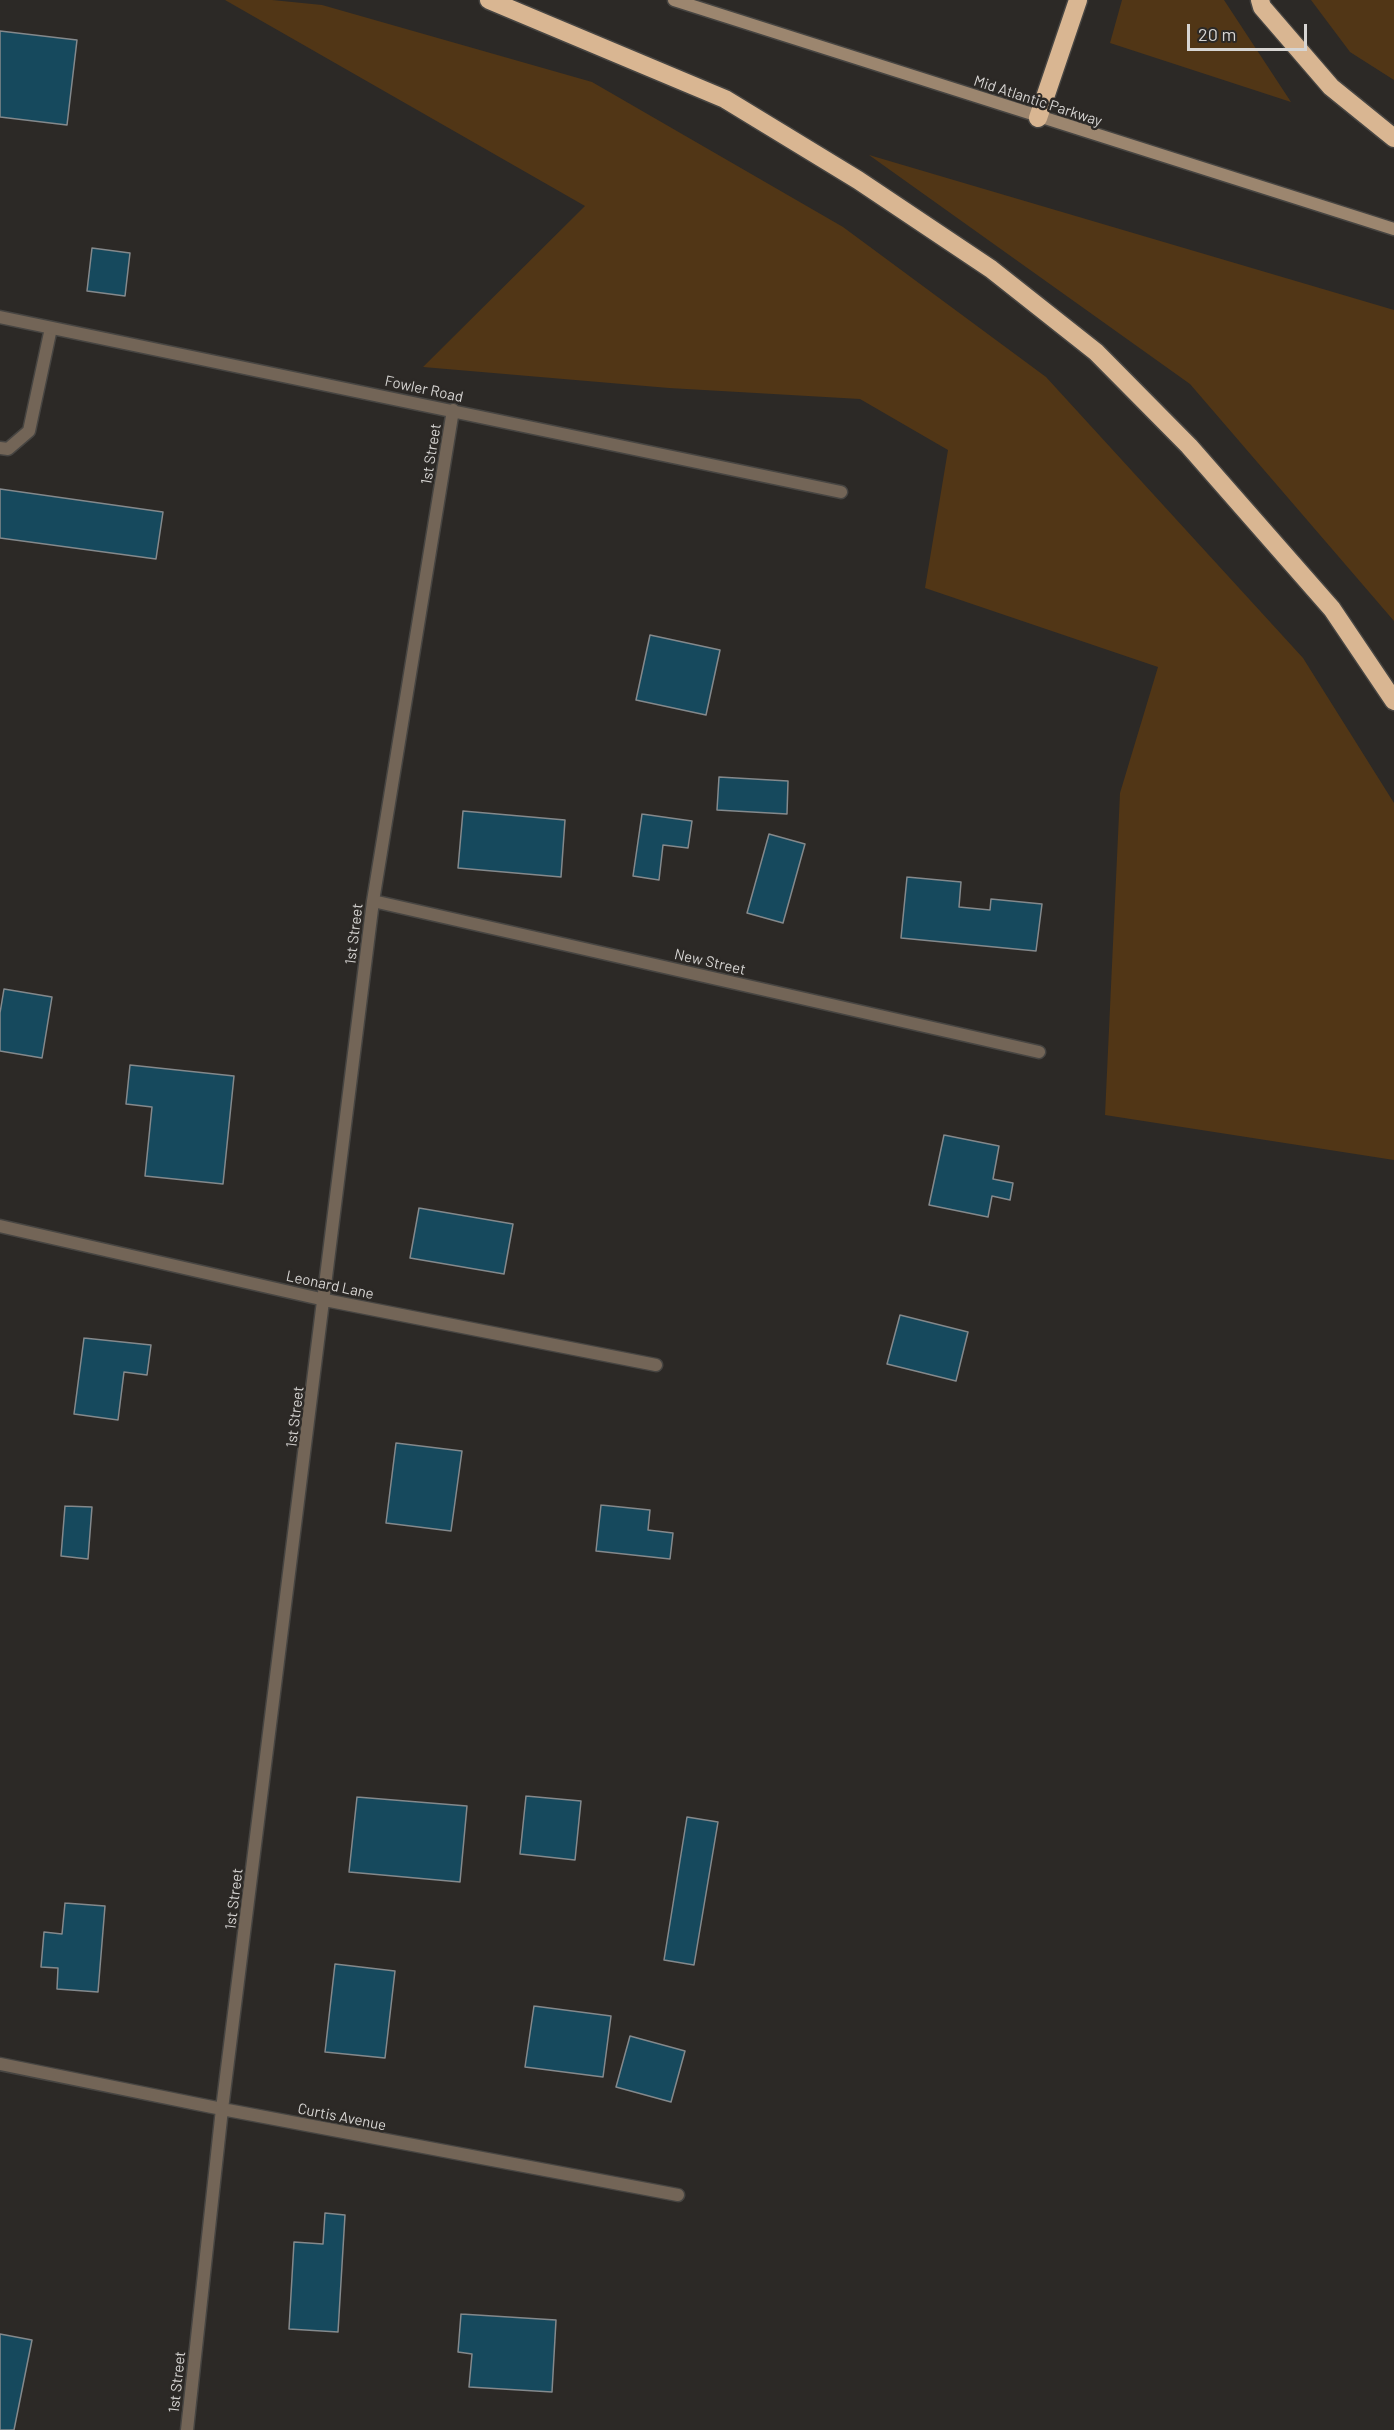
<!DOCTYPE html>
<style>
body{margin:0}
#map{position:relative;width:1394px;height:2430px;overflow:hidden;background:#2c2926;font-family:Barlow,sans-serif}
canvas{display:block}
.scale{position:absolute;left:1187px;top:24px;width:120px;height:27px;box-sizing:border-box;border:3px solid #d7d5d3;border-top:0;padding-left:8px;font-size:18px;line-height:21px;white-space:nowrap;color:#d7d5d3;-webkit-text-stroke:4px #2c2926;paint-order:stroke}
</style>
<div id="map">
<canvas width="1394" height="2430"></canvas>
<div class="scale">20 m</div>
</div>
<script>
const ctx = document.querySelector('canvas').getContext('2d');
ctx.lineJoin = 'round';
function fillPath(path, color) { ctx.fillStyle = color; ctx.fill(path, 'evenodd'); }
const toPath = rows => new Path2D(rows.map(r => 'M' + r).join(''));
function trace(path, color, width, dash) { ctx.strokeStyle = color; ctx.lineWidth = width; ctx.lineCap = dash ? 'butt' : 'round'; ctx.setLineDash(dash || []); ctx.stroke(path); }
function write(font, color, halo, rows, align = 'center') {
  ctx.font = font + ' Barlow,sans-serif'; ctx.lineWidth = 5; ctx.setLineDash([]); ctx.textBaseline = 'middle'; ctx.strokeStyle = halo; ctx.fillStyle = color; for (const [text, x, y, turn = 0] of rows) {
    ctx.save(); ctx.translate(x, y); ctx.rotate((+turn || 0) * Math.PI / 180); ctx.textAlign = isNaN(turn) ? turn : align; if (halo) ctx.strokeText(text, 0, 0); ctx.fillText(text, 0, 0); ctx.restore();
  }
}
fillPath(toPath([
 [225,0,272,0,322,5,592,82,843,227,1046,377,1303,658,1394,803,1394,1160,1105,1115,1120,793,1158,667,925,588,948,450,860,399,669,388,423,367,585,206],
 [1122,0,1224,0,1291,102,1110,43],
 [1311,0,1394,0,1394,80,1350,52],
 [869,155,1394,310,1394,621,1190,384]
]), '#513616');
const building = toPath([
 [0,31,77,40,67,125,0,117,0,31],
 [92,248,130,253,125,296,87,291,92,248],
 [0,489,163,512,156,559,0,538,0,489],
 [650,635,720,650,706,715,636,700,650,635],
 [719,777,788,781,787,814,717,810,719,777],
 [463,811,565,820,561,877,458,868,463,811],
 [642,814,692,821,688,848,663,845,659,880,633,876,642,814],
 [769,834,805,844,783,923,747,913,769,834],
 [907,877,961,882,959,907,990,910,991,899,1042,904,1036,951,901,938,907,877],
 [4,989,52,997,42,1058,0,1051,0,1013,4,989],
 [130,1065,234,1076,223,1184,145,1176,152,1107,126,1104,130,1065],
 [944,1135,999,1146,993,1179,1013,1183,1010,1200,992,1196,988,1217,929,1205,944,1135],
 [419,1208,513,1224,504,1274,410,1258,419,1208],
 [900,1315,968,1332,956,1381,887,1364,900,1315],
 [84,1338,151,1345,147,1375,124,1372,118,1420,74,1414,84,1338],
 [396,1443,462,1451,451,1531,386,1523,396,1443],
 [601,1505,650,1510,648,1530,673,1533,670,1559,596,1551,601,1505],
 [65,1506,92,1507,88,1559,61,1556,65,1506],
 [526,1796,581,1801,575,1860,520,1854,526,1796],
 [357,1797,467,1806,460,1882,349,1872,357,1797],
 [687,1817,718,1822,694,1965,664,1960,687,1817],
 [65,1903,105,1906,98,1992,57,1989,58,1968,41,1967,44,1932,62,1934,65,1903],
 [335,1964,395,1971,385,2058,325,2052,335,1964],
 [534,2006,611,2016,603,2077,525,2067,534,2006],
 [630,2036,685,2051,671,2102,616,2087,630,2036],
 [325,2213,345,2215,338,2332,289,2329,294,2242,323,2244,325,2213],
 [461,2314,556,2320,552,2392,469,2387,472,2354,458,2352,461,2314],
 [0,2334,32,2340,14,2430,0,2430,0,2334]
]);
fillPath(building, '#16495d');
trace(building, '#84898c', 1.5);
const service = toPath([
 [0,448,8,449,29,431,51,328]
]);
const minor = toPath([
 [0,317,841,492],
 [373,901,1039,1052],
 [0,1226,325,1300,656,1365],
 [0,2064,222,2109,678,2195],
 [187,2430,222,2109,373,901,453,410]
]);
const secondary = toPath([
 [674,0,1394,229]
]);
const motorway = toPath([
 [489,0,725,99,858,180,991,269,1096,352,1189,446,1332,609,1394,701],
 [1260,0,1262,7,1331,87,1394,138],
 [1038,118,1078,0]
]);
trace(service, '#474542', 15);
trace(minor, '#474542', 15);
trace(secondary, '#474542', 15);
trace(motorway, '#474542', 21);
trace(service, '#736557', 12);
trace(minor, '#736557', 12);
trace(secondary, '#9c866f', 12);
trace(motorway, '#d9b692', 18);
write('15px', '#d7d5d3', '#2c2926', [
 ["Mid Atlantic Parkway",1038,101,18],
 ["Fowler Road",424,389,12],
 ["1st Street",431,454,-81],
 ["1st Street",354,934,-83],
 ["New Street",710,962,13],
 ["Leonard Lane",330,1285,12],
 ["1st Street",295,1417,-83],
 ["1st Street",234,1899,-83],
 ["Curtis Avenue",342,2117,11],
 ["1st Street",177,2382,-84]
]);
</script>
